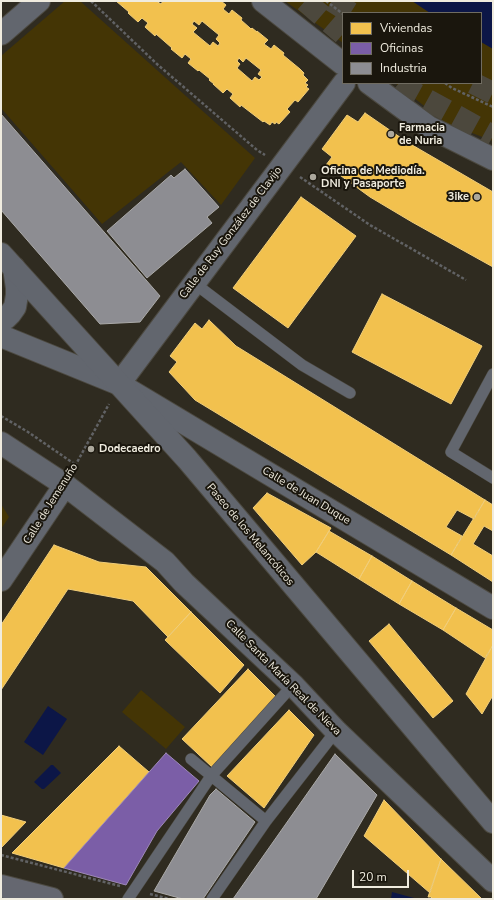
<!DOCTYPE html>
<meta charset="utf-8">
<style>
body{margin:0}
#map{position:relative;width:494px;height:900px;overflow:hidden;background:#2f2b20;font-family:"Nunito Sans",sans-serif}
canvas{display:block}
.frame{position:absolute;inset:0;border:2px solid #f0ecdf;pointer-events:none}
.legend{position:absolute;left:342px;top:12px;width:140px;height:72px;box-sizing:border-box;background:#1a160d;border:1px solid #706c61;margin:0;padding:5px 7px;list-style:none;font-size:12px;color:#f0ecdf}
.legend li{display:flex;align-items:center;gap:8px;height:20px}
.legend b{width:20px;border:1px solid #706c61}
.scale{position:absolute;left:352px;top:870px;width:57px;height:18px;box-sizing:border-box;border:2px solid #f0ecdf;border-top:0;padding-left:5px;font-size:12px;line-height:14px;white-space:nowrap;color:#f0ecdf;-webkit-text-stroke:3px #1a160d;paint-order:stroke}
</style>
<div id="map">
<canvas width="494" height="900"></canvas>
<div class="frame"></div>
<ul class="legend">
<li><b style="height:11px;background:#f2c14e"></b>Viviendas</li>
<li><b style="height:11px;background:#7b5ea7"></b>Oficinas</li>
<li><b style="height:11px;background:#8d8d92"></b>Industria</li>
</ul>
<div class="scale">20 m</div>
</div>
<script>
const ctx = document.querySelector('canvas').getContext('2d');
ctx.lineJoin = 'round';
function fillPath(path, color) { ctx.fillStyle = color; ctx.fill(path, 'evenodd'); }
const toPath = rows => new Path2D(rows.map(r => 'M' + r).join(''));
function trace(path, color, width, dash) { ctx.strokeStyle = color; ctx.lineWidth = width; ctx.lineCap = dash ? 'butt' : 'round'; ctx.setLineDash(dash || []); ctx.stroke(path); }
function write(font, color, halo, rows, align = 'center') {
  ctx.font = font + ' "Nunito Sans",sans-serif'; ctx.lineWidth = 4; ctx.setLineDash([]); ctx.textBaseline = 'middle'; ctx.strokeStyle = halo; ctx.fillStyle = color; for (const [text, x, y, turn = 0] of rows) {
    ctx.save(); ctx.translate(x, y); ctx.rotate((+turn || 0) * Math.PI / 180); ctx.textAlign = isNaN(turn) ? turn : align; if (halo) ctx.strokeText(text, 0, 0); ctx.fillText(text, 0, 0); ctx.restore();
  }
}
fillPath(toPath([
 [65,1,80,1,255,158,221,205,181,162,102,224,1,108,1,56],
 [285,1,493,1,493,141,446,123,395,83,481,83,481,13,343,13,343,43],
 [1,504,9,517,1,529],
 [141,690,185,727,166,749,122,712]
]), '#443505');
fillPath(toPath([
 [412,1,493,1,493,49,481,42,481,13,430,13],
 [48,706,67,719,43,755,24,742],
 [51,765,53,765,61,773,44,789,42,789,34,782],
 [392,892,414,898,414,899,391,899]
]), '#0c1647');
const homes = toPath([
 [116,1,156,1,161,4,163,1,221,1,226,5,223,9,229,14,232,10,242,18,241,20,250,28,251,29,252,28,257,32,257,31,268,40,264,44,271,49,274,45,284,53,283,55,300,69,304,73,303,75,308,80,305,83,308,85,306,87,309,89,298,102,295,100,287,109,290,112,279,124,276,122,275,124,272,122,270,125,264,121,263,122,241,105,240,107,230,98,233,94,227,89,223,93,213,84,214,84,209,80,210,79,199,70,198,71,188,63,191,59,185,54,182,58,171,49,172,48,156,34,155,36,145,27,148,23,142,18,138,22,128,13,129,12,116,1],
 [194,21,199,25,202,21,219,35,216,39,220,43,218,46,213,42,210,46,193,32,197,28,192,24,194,21],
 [239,58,243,62,246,58,261,70,258,74,262,77,259,80,255,77,252,81,237,68,240,64,237,61,239,58],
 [365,113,407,142,493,192,493,267,412,222,370,197,326,165,332,157,322,149,347,115,358,122,365,113],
 [301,197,356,236,288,328,233,288,301,197],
 [382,294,482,346,451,404,352,352,382,294],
 [209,320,236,346,485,500,474,519,457,510,446,527,462,536,451,555,195,400,169,372,177,362,170,356,195,323,202,329,209,320],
 [267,493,331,528,316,552,302,565,253,508,267,493],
 [485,500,493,505,493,531,484,526,473,544,493,556,493,582,451,555,485,500],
 [329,531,372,556,359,579,316,552,329,531],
 [54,545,99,562,146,567,191,612,168,637,133,601,68,589,1,690,1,625,54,545],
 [372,556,412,581,399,604,359,579,372,556],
 [412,581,456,608,443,630,399,604,412,581],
 [456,608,493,630,493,645,485,658,443,630,456,608],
 [191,612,244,665,220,693,165,640,191,612],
 [389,624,453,701,433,718,369,641,389,624],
 [493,645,493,698,492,697,482,714,466,694,493,645],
 [248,669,276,697,212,767,182,739,248,669],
 [289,710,314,735,264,808,227,776,289,710],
 [119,746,149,772,64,868,12,853,119,746],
 [384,800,441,859,430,893,364,836,384,800],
 [1,815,26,822,1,848,1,815],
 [441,859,482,899,433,899,431,897,428,897,441,859]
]);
fillPath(homes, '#f2c14e');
trace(homes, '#f1ce7a', 1);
const offices = toPath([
 [166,753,199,781,157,831,126,885,64,868,166,753]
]);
fillPath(offices, '#7b5ea7');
trace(offices, '#9e89b8', 1);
const industry = toPath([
 [1,114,160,296,140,322,100,324,1,210,1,114],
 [185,169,219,207,207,217,212,223,147,278,107,231,171,175,174,178,185,169],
 [335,754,377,795,316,899,233,899,335,754],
 [216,789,255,822,203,899,183,899,154,891,210,795,216,789]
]);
fillPath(industry, '#8d8d92');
trace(industry, '#abaaa9', 1);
trace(toPath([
 [305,1,343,34],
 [332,1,351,13],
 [399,83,404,87,493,136],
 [473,83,493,93]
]), '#4c483d', 22, [22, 11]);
const service = toPath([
 [194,283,302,365,350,393],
 [493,374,451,452,493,478],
 [191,759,266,821],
 [128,899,211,776,293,685],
 [212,899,266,821,336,731]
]);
const minor = toPath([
 [263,1,343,64],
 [1,34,39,1],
 [369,83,429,127,493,159],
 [1,320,6,318,10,314,15,307,17,295,17,288,14,268],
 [1,336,119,384,493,608],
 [119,384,344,83],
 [1,443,65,485,165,562,184,583,293,685,336,731,493,881],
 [1,580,65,485]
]);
const tertiary = toPath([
 [1,254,119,384,187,459,493,822]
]);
const secondary = toPath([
 [1,886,52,899]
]);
trace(service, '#4c4940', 12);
trace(minor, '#4c4940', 24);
trace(tertiary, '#4c4940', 24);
trace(secondary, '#4c4940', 24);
trace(toPath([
 [91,1,158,65,257,150,265,155],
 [326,1,343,14],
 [445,83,452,88,493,107],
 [300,177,370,225,466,280],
 [1,416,28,432,76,465],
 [75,466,109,404],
 [1,855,120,886],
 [150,894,169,899]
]), '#616264', 2.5, [3, 2]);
trace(service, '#62666e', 11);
trace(minor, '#62666e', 22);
trace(tertiary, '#62666e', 22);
trace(secondary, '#656770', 22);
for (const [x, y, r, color] of [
 [391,134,4,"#aca89c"],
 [313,177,4,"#aca89c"],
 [477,197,4,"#aca89c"],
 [91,449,4,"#aca89c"]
]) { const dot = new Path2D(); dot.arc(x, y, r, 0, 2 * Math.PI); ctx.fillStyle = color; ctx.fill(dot); trace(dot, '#1a160d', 1.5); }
write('bold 11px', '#f0ecdf', '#1a160d', [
 ["Farmacia",399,128],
 ["de Nuria",399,141],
 ["Oficina de Mediodía.",321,171],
 ["DNI y Pasaporte",321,184],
 ["3ike",469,197,"right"],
 ["Dodecaedro",99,449]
], 'left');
write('11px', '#f0ecdf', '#1a160d', [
 ["Calle de Ruy González de Clavijo",231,233,-53],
 ["Calle de Juan Duque",306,496,31],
 ["Calle de Jemenuño",51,504,-58],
 ["Paseo de los Melancólicos",250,535,50],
 ["Calle Santa María Real de Nieva",283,678,45]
]);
</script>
